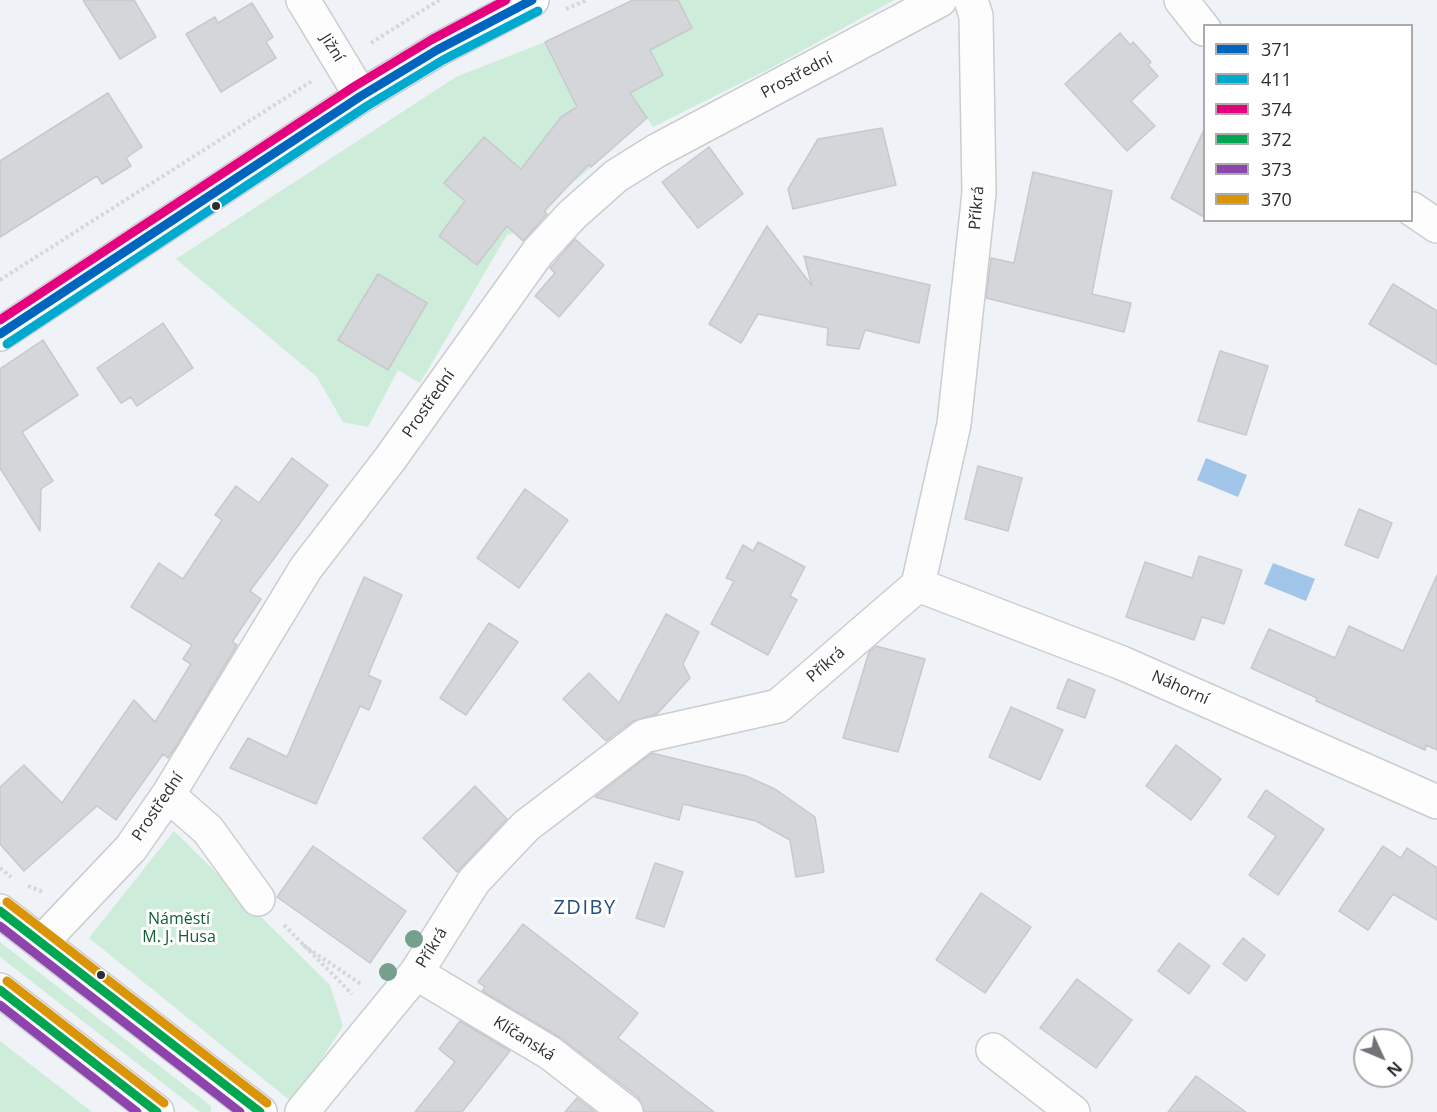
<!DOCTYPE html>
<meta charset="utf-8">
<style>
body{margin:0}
#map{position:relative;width:1437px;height:1112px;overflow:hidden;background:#eff2f6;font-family:"Open Sans",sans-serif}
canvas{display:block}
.legend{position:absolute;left:1203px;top:24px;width:210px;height:198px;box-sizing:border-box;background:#fff;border:2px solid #ababad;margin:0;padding:8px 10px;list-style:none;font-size:18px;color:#2d2e31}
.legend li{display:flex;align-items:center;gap:12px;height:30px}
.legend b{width:30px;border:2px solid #ababad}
.north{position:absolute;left:1353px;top:1028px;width:60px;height:60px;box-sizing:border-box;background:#fff;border:2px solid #ababad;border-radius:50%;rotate:134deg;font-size:16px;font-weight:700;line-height:24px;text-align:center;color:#2d2e31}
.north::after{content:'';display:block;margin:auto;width:21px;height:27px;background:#717376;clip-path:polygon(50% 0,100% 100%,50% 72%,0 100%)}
</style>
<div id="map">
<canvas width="1437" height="1112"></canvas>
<ul class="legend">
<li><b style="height:8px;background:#0065bd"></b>371</li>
<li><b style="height:8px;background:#00a9ce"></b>411</li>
<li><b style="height:8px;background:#e5007d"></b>374</li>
<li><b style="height:8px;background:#00a651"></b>372</li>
<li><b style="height:8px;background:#8e44ad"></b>373</li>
<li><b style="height:8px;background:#d99407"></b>370</li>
</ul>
<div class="north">N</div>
</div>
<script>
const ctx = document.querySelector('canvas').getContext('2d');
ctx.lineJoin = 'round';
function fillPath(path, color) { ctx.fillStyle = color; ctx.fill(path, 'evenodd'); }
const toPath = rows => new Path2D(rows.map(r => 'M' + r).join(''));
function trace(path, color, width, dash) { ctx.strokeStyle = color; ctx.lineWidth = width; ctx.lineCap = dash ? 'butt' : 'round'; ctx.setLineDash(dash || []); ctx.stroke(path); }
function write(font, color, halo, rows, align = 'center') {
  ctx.font = font + ' "Open Sans",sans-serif'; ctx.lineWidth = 6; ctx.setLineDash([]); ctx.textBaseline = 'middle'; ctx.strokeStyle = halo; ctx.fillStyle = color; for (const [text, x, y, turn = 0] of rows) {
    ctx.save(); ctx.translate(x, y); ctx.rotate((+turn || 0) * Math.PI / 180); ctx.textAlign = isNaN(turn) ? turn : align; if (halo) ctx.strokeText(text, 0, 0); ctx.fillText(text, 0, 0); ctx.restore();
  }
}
fillPath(toPath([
 [633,0,894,0,769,69,653,127,621,78,556,121,591,167,569,186,521,239,514,233,507,235,420,383,398,370,368,427,343,422,317,377,176,259,456,77,545,42],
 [174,831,330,985,343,1026,293,1103,89,938],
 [0,942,211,1106,211,1112,200,1112,0,957],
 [0,1041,92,1112,0,1112]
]), '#cdecda');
fillPath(toPath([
 [1206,458,1247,475,1238,497,1197,480],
 [1273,563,1315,579,1306,601,1264,584]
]), '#a1c6e9');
const building = toPath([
 [83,0,134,0,156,37,120,59,83,0],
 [633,0,678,0,692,28,650,50,663,75,630,93,647,118,591,167,589,164,544,211,547,214,523,241,507,226,477,265,439,236,465,201,444,183,484,137,521,169,561,117,577,107,545,42,633,0],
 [252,3,273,37,266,42,276,58,221,92,186,34,215,17,218,23,252,3],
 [1120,33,1130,45,1133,42,1151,62,1148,65,1158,76,1131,101,1155,126,1127,151,1065,84,1120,33],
 [108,93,142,147,126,158,131,166,102,184,97,176,0,237,0,161,108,93],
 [882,128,896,185,793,209,788,189,818,139,882,128],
 [1204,130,1204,217,1171,198,1204,130],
 [709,147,743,194,698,228,662,182,709,147],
 [1033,172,1112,191,1092,294,1131,303,1124,332,986,298,991,258,1014,263,1033,172],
 [767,226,812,286,804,256,930,285,919,343,865,330,859,349,827,345,828,328,758,314,741,343,709,324,767,226],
 [575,239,604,265,559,317,535,296,555,273,550,268,575,239],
 [378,274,427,303,388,370,338,340,378,274],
 [1393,284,1437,311,1437,365,1369,324,1393,284],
 [163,323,193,368,137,406,131,397,121,403,97,368,163,323],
 [43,340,78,395,22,432,53,481,41,489,40,531,0,468,0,369,43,340],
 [1220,351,1268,366,1246,435,1198,421,1220,351],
 [292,458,328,485,250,591,261,599,232,642,237,645,175,748,168,758,163,754,116,820,97,806,24,871,0,844,0,787,24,765,62,803,134,700,155,722,191,664,183,659,192,645,131,607,159,563,183,579,222,520,215,515,236,486,259,503,292,458],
 [978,466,1022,478,1008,531,965,519,978,466],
 [525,489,568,520,519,588,477,558,525,489],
 [1359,509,1392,523,1378,558,1345,545,1359,509],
 [758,542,805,567,790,596,797,600,768,655,711,624,734,581,726,578,743,545,753,551,758,542],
 [1199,556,1242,570,1224,624,1202,617,1194,640,1126,617,1145,562,1192,578,1199,556],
 [1437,575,1437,750,1426,745,1425,750,1316,701,1317,698,1251,668,1269,629,1335,658,1349,626,1403,651,1437,575],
 [364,577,402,595,368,675,381,681,369,710,360,706,316,804,230,768,248,738,287,757,364,577],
 [666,614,699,632,683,664,690,678,657,714,633,721,606,741,563,699,589,673,619,703,666,614],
 [489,623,518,642,466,715,440,698,489,623],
 [876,646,925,659,898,752,843,738,869,652,876,646],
 [1068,679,1095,690,1085,718,1057,708,1068,679],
 [1011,707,1063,730,1040,780,989,757,1011,707],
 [1176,745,1221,779,1191,820,1146,786,1176,745],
 [652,753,746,776,775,789,815,817,824,872,796,877,790,840,756,821,683,804,679,820,595,797,652,753],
 [475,786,507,819,457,872,423,838,475,786],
 [1266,790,1324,829,1278,895,1249,875,1276,836,1248,817,1266,790],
 [313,846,406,911,370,963,277,897,313,846],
 [1383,846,1401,858,1407,848,1437,868,1437,920,1393,894,1368,930,1339,911,1383,846],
 [655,863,683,872,664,927,636,918,655,863],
 [981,893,1031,927,985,993,936,960,981,893],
 [523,924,638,1013,618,1038,714,1112,644,1112,638,1097,561,1038,482,991,485,987,478,982,523,924],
 [1243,938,1265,955,1246,981,1223,964,1243,938],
 [1179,943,1210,966,1189,994,1158,971,1179,943],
 [1077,979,1132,1020,1096,1068,1040,1028,1077,979],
 [460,1021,510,1051,462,1112,415,1112,455,1062,439,1049,460,1021],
 [1196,1076,1246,1112,1168,1112,1196,1076],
 [577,1098,595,1112,565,1112,577,1098]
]);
fillPath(building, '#d4d6da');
trace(building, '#c7c9cd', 1.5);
const minor = toPath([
 [303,0,361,96],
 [1181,0,1204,29],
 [1412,209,1437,226],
 [918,585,1122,663,1437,802],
 [168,795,208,830,258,899],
 [41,943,131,848,168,795,306,568,390,459,538,252,572,215,616,176,656,151,940,0],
 [416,973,550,1053,626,1112],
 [993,1050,1073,1112],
 [302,1112,416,973,474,881,526,826,644,736,778,706,918,585,954,424,979,193,976,16,971,0]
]);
const tertiary = toPath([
 [0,334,361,96,437,50,532,0]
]);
const secondary = toPath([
 [0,911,260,1112],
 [0,990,157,1112]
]);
trace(minor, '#cbcdd0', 36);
trace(tertiary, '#cbcdd0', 36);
trace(secondary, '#cbcdd0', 36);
trace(toPath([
 [566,9,587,0],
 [371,43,439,0],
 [0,280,312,81],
 [0,868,11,877],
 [28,886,43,892],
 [284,925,352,994],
 [303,945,361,984]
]), '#d6d7d8', 4, [3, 3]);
trace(minor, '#fdfdfe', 33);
trace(tertiary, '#fdfdfe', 33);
trace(secondary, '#fdfdfe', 33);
trace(toPath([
 [0,334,361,96,437,50,532,0]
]), '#0065bd', 9);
trace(toPath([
 [7,344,367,106,443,60,538,11]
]), '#00a9ce', 9);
trace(toPath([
 [0,320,355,86,431,40,506,0]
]), '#e5007d', 9);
trace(toPath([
 [0,911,260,1112],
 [0,990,157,1112]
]), '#00a651', 9);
trace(toPath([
 [0,926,240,1112],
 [0,1005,137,1112]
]), '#8e44ad', 9);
trace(toPath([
 [7,902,267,1103],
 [7,981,164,1103]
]), '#d99407', 9);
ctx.fillStyle = '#75a08c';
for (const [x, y] of [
 [414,939],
 [388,972]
]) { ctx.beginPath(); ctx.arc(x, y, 9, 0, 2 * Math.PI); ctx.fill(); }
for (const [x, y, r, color] of [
 [216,206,5,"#2d2e31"],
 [101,975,5,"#2d2e31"]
]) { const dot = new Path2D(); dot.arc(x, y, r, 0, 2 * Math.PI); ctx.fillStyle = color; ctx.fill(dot); trace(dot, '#fff', 2); }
write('16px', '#2d2e31', '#fff', [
 ["Jižní",332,48,58],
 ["Prostřední",797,76,-28],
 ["Příkrá",977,208,-85],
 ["Prostřední",429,404,-55],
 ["Příkrá",826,665,-41],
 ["Náhorní",1180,688,24],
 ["Prostřední",158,807,-56],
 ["Příkrá",432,948,-58],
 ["Klíčanská",524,1039,32]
]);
write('16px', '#125d36', '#fff', [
 ["Náměstí",179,919],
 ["M. J. Husa",179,937]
]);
ctx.letterSpacing = '1.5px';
write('20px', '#244d82', '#fff', [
 ["ZDIBY",585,908]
]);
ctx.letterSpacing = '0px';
</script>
